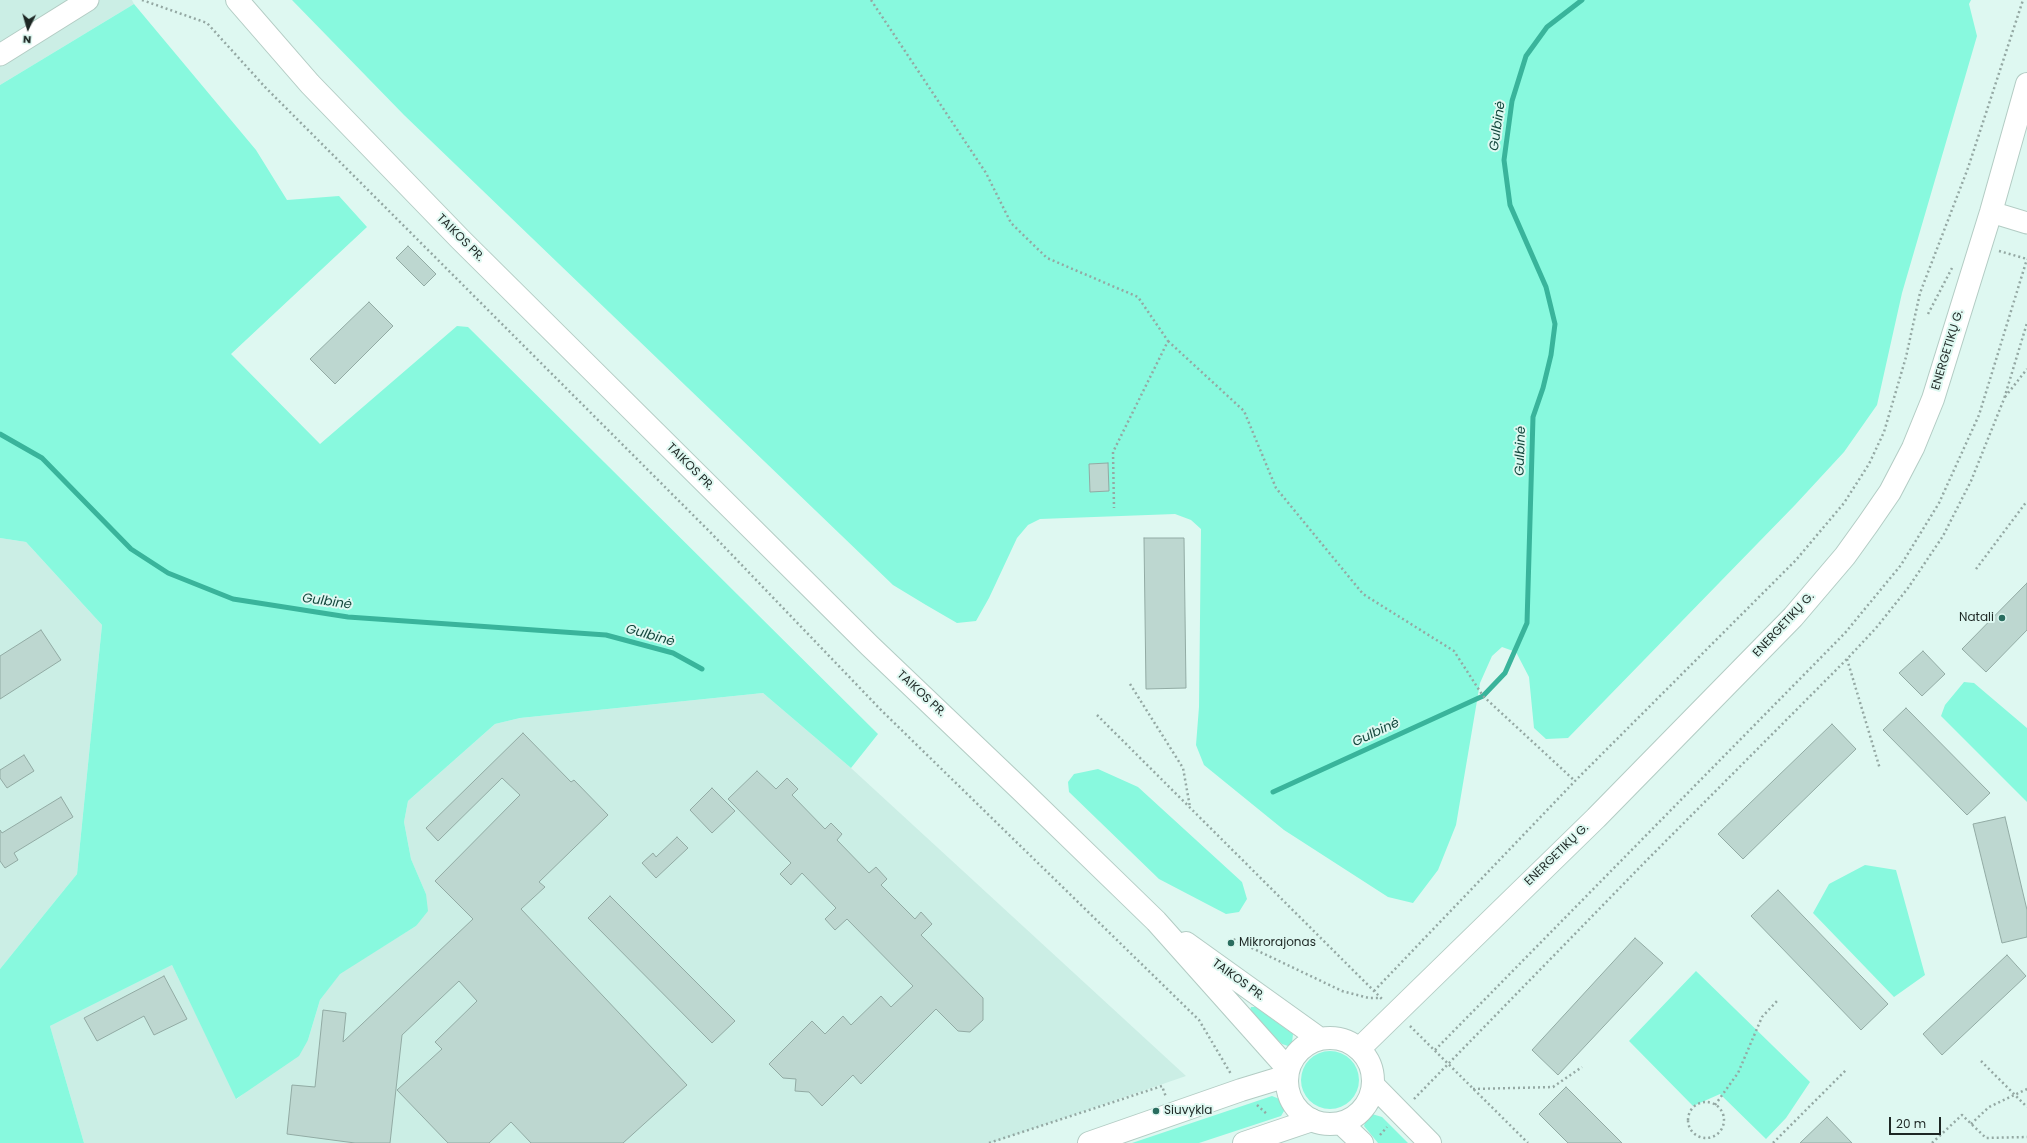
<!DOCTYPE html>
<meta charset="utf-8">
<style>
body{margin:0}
#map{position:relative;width:2027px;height:1143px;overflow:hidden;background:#def8f1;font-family:Poppins,sans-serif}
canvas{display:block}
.north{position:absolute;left:8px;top:8px;width:40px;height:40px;-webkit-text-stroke:3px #def8f1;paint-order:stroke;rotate:185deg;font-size:11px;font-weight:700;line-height:16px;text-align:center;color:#1d2724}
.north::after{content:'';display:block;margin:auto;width:14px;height:18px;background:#1d2724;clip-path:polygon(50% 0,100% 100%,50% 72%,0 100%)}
.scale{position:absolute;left:1889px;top:1117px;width:52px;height:18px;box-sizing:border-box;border:2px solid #1d2724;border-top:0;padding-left:5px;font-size:12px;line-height:14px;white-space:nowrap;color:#1d2724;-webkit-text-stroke:3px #def8f1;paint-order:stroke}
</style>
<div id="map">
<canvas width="2027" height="1143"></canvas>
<div class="north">N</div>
<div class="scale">20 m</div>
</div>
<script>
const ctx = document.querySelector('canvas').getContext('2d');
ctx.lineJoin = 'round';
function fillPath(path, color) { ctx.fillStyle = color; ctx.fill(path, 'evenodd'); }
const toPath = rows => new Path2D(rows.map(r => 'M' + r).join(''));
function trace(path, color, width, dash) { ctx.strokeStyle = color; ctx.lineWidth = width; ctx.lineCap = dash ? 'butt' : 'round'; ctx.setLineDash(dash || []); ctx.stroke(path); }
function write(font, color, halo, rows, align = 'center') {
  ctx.font = font + ' Poppins,sans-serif'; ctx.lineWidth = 4; ctx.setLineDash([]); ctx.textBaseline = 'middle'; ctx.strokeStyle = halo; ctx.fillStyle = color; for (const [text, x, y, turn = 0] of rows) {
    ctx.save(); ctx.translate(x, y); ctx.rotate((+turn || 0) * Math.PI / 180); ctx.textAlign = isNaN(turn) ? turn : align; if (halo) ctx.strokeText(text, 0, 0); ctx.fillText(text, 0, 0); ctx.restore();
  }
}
fillPath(toPath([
 [0,0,132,0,134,4,0,85],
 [0,538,26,542,102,625,77,874,0,969],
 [763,693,851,768,1186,1076,991,1143,84,1143,50,1026,172,965,237,1099,308,1040,320,1000,340,973,416,926,426,894,411,859,404,822,408,801,495,724,520,718]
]), '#cbeee5');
fillPath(toPath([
 [292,0,1971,0,1969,4,1977,36,1902,293,1877,405,1844,452,1795,505,1568,738,1546,739,1534,728,1529,677,1516,652,1502,647,1492,656,1480,683,1456,825,1438,870,1413,903,1388,897,1284,830,1204,765,1196,745,1199,707,1201,529,1191,520,1175,514,1040,519,1028,525,1017,538,989,598,976,621,957,623,926,605,893,585,404,115],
 [134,4,256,150,287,200,339,196,367,227,231,354,320,444,457,326,468,327,878,734,851,768,763,693,520,718,495,724,408,801,404,822,411,859,426,894,428,911,416,926,340,974,320,1000,308,1040,299,1056,236,1099,172,965,50,1026,84,1143,0,1143,0,969,77,874,102,625,26,542,0,538,0,85],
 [1964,682,1974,683,2027,728,2027,802,1941,716,1945,705],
 [1098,769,1138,787,1242,882,1247,899,1239,912,1226,914,1159,879,1069,792,1068,782,1074,774],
 [1865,865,1896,870,1925,975,1894,997,1813,913,1829,884],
 [1696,971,1810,1082,1786,1118,1766,1139,1720,1094,1693,1106,1629,1041],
 [1251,1007,1256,1007,1293,1034,1292,1043,1288,1046,1282,1044,1249,1013],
 '1301 1080a29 29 0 1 1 58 0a29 29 0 1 1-58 0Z',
 [1272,1096,1282,1100,1285,1105,1284,1111,1281,1116,1199,1143,1132,1143],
 [1372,1114,1382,1117,1408,1143,1378,1143,1364,1126,1367,1116]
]), '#88f9de');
trace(toPath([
 [0,434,42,458,131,549,168,573,233,599,348,617,606,635,673,653,702,669],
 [1273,792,1483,696,1505,673,1527,623,1533,417,1543,388,1551,355,1555,324,1546,287,1510,205,1504,160,1512,101,1526,56,1547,27,1582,0]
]), '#39b49b', 5);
const building = toPath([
 [408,246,436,274,424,286,396,258,408,246],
 [369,302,393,326,335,384,310,359,369,302],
 [1108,463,1109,491,1090,492,1089,464,1108,463],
 [1144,538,1184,538,1186,688,1146,689,1144,538],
 [2027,583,2027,630,1986,672,1962,649,2027,583],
 [41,630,61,660,0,699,0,656,41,630],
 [1923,651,1945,674,1922,696,1899,673,1923,651],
 [1906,708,1990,793,1967,815,1883,730,1906,708],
 [1832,724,1856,749,1743,859,1718,834,1832,724],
 [523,733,571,782,574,780,608,815,539,882,545,887,521,909,687,1085,623,1143,531,1143,511,1122,489,1143,448,1143,397,1090,442,1049,435,1042,477,1001,459,981,402,1035,390,1143,355,1143,287,1134,292,1085,315,1087,323,1010,346,1013,343,1042,473,919,435,881,520,795,502,778,438,841,426,828,523,733],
 [24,755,34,771,7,788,0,778,0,770,24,755],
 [757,771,776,789,787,778,798,789,792,795,825,829,831,823,842,834,837,840,869,873,876,867,887,879,881,885,915,919,921,912,932,924,921,935,983,998,983,1020,970,1032,958,1031,936,1009,861,1084,853,1075,822,1106,809,1092,795,1091,796,1079,783,1078,769,1064,812,1021,825,1034,843,1016,851,1025,881,996,891,1007,913,986,847,919,835,930,825,919,836,908,802,873,791,885,780,874,791,863,728,799,757,771],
 [712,788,735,811,712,833,690,810,712,788],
 [61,797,73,817,14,853,18,860,5,868,0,861,0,830,2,833,61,797],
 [2005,817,2027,910,2027,937,2002,943,1973,824,2005,817],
 [677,837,688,848,656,878,642,863,653,853,656,857,677,837],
 [1778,890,1888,1004,1861,1030,1751,916,1778,890],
 [610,896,735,1021,712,1043,588,918,610,896],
 [1635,938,1663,963,1558,1075,1532,1050,1635,938],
 [2007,955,2026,976,1942,1055,1923,1034,2007,955],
 [164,976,187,1019,154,1035,144,1016,97,1041,84,1018,164,976],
 [1566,1087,1622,1143,1568,1143,1539,1114,1566,1087],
 [1827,1117,1852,1143,1800,1143,1827,1117]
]);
fillPath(building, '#bdd7d0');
trace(building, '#92aba4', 1);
const street = toPath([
 [0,55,88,0],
 [1991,212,2027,223]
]);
const secondary = toPath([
 [1359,1049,1596,818,1793,617,1845,556,1868,524,1890,492,1913,448,1933,399,1991,212,2027,84],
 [1089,1143,1241,1090,1287,1076],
 [1244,1143,1312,1120]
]);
const primary = toPath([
 [237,0,310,84,461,240,870,646,1021,790,1156,921,1288,1069],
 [1186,943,1320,1039],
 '1287 1081a43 43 0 1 1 86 0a43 43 0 1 1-86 0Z',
 [1373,1085,1430,1143],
 [1341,1123,1362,1143]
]);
trace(street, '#b3ccc4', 23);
trace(secondary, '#b3ccc4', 24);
trace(primary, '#b3ccc4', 24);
trace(toPath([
 [142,0,207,23,265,87,711,533,881,710,1199,1020,1231,1074],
 [871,0,986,173,1011,223,1047,258,1138,297,1168,341,1113,452,1114,508],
 [1999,251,2027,259],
 [1928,314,1952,268],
 [1168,341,1244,411,1276,488,1363,594,1454,651,1483,696,1575,781],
 [2005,397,2027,369],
 [1976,569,2027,501],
 [1847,659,1880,769],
 [1130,684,1183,768,1190,807],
 [1097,715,1382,999],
 [1231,943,1233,939,1342,991,1369,998,1381,998],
 [1374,991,1575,781,1796,560,1844,503,1869,464,1884,432,1906,357,1920,293,1968,168,2023,0],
 [1410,1026,1528,1143],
 [1435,1050,1845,633,1901,565,1939,503,1979,415,2027,259],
 [1981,1061,2027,1107],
 [1473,1089,1553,1087,1582,1067],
 [1414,1099,1644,863,1847,659,1876,628,1908,588,1943,536,1971,481,2004,399,2027,323],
 '1688 1120a18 18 0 1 1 36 0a18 18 0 1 1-36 0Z',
 [1257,1105,1268,1115],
 [1715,1105,1738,1073,1762,1017,1778,1000],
 [1971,1124,1989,1107,2027,1089],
 [1380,1135,1387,1127],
 [989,1143,1162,1086,1166,1097],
 [1773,1143,1847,1069],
 [1932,1143,1962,1115,1986,1138,2027,1137]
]), '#94a8a3', 2.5, [2, 3]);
trace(street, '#fff', 21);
trace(secondary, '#fff', 22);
trace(primary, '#fff', 22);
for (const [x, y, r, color] of [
 [2002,618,4,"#2a6d5f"],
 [1231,943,4,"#2a6d5f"],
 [1156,1111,4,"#2a6d5f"]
]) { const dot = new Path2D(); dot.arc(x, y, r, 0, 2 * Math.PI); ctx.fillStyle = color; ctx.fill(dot); trace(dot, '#def8f1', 1.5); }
write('12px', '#1d2724', '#def8f1', [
 ["TAIKOS PR.",460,238,45],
 ["ENERGETIKŲ G.",1948,350,-73],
 ["TAIKOS PR.",690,467,45],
 ["ENERGETIKŲ G.",1784,625,-47],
 ["TAIKOS PR.",921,694,43],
 ["ENERGETIKŲ G.",1557,855,-44],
 ["TAIKOS PR.",1238,980,36]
]);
write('12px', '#1d2724', '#def8f1', [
 ["Natali",1994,618,"right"],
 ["Mikrorajonas",1239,943],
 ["Siuvykla",1164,1111]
], 'left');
write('italic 13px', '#14473d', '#def8f1', [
 ["Gulbinė",1498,126,-82],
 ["Gulbinė",1521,451,-88],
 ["Gulbinė",327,602,8],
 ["Gulbinė",650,636,16],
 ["Gulbinė",1376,733,-25]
]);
</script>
